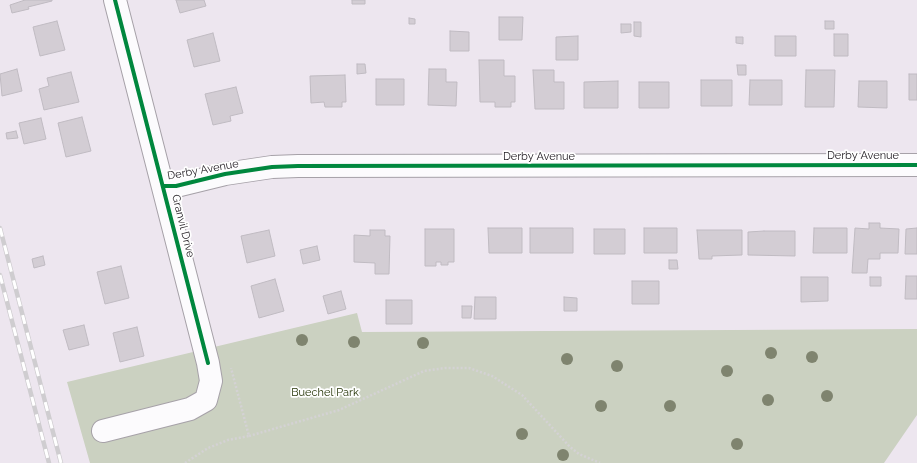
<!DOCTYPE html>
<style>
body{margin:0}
canvas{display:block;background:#ede6ef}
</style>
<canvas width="917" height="463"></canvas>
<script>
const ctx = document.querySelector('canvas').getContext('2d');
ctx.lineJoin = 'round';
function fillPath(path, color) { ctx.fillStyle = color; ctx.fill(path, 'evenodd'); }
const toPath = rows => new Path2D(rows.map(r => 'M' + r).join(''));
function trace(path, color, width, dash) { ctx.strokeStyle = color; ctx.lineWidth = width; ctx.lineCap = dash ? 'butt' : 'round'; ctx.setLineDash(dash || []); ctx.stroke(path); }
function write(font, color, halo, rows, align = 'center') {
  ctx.font = font + ' Raleway,sans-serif'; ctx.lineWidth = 3.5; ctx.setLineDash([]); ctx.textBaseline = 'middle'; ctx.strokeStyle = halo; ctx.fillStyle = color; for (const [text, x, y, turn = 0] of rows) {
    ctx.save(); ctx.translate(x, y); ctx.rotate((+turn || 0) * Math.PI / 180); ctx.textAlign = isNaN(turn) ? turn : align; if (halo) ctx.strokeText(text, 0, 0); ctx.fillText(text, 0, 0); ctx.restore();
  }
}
fillPath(toPath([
 [357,313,362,332,917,329,917,415,884,463,90,463,67,382]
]), '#cbd1c1');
const building = toPath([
 [25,0,52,0,52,1,28,7,29,9,12,13,10,5,25,0],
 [176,0,204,0,206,6,180,13,176,0],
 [352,0,365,0,365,4,352,4,352,0],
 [499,17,523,17,522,40,499,40,499,17],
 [409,18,415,19,415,24,409,24,409,18],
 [57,21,65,50,40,56,33,27,57,21],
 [825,21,834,21,834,29,825,29,825,21],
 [634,22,641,22,641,37,634,36,634,22],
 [621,24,631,24,631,32,621,33,621,24],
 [450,31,469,32,469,51,450,51,450,31],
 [213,33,220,61,194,67,187,40,213,33],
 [834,34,848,34,848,56,834,56,834,34],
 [578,36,578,60,556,60,556,37,578,36],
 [775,36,796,36,796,56,775,56,775,36],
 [736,37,743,37,743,44,736,43,736,37],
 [479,60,504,60,504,76,515,76,515,102,511,102,511,107,495,107,495,102,480,102,479,60],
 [357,64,365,64,366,73,357,74,357,64],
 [737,65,746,65,746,75,738,75,737,65],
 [17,69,22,91,2,96,0,74,17,69],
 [429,69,446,69,446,82,457,82,456,106,428,105,429,69],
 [533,70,554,70,554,82,564,82,564,109,535,109,533,70],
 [806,70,835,70,834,107,805,107,806,70],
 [71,72,79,102,44,110,39,89,49,86,47,78,71,72],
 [909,74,917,74,917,100,909,100,909,74],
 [345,75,346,102,342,102,342,107,325,107,324,102,311,103,310,76,345,75],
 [376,79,404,79,404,105,376,105,376,79],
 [701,80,732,80,732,106,701,106,701,80],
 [750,80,782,80,782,105,749,105,750,80],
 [618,81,618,108,584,108,584,82,618,81],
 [859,81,887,81,887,108,858,107,859,81],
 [639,82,669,82,669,108,639,108,639,82],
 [236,87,243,113,230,116,231,121,213,125,205,94,236,87],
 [82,117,91,151,66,157,58,123,82,117],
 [41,118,46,139,24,144,19,123,41,118],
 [16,131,18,138,7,139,6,133,16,131],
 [869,223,880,223,880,228,899,229,898,253,880,253,880,259,868,259,867,273,852,273,855,228,869,229,869,223],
 [488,228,522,228,522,253,489,253,488,228],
 [530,228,573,228,573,253,530,253,530,228],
 [644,228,677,228,677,253,644,253,644,228],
 [814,228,847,228,847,253,813,253,814,228],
 [917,228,917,254,905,254,906,229,917,228],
 [425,229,454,229,454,262,448,262,448,265,441,265,441,262,436,262,436,266,425,266,425,229],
 [594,229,625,229,625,254,594,254,594,229],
 [269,230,275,256,247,263,241,236,269,230],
 [370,230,385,230,385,236,390,236,389,274,375,274,375,263,354,262,354,235,370,236,370,230],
 [697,230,742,230,742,255,712,256,712,259,699,259,697,230],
 [764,231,795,231,795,256,748,255,748,232,764,231],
 [317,246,320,260,303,264,300,250,317,246],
 [43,256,45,265,34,268,32,259,43,256],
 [669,260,677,260,678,269,669,269,669,260],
 [121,266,129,298,105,304,97,272,121,266],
 [906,276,917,276,917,299,905,299,906,276],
 [801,277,828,277,828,301,801,302,801,277],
 [870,277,881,277,881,286,870,286,870,277],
 [275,279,284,311,259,318,251,286,275,279],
 [632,281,659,281,659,304,632,304,632,281],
 [341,291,346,309,328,314,323,296,341,291],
 [475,297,496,297,496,319,474,319,475,297],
 [564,297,577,298,577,311,564,311,564,297],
 [386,300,412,300,412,324,386,324,386,300],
 [462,306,472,306,471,318,462,318,462,306],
 [84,325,89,345,69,350,63,330,84,325],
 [137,327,144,356,120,362,113,333,137,327]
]);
fillPath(building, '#d3cdd4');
trace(building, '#c0bbc2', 1);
const minor = toPath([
 [164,186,176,186,225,174,272,167,298,166,917,165],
 [103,431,190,409,206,400,211,381,208,363,115,0]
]);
trace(minor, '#a6a1a8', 24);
trace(toPath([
 [249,436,339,410,424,371,445,368,469,368,492,376,522,395,570,447,579,454,600,463],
 [185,463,208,448,228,440,249,436,231,368]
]), '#d4d2d4', 2.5, [2, 2]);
trace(minor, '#fcfbfd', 22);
const rail = toPath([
 [0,228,61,463],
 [0,275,49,463]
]);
trace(rail, '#cfcdd0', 4.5);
trace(rail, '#fff', 3, [9]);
trace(toPath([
 [115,0,208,363],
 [164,186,176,186,225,174,272,167,298,166,917,165]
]), '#00873e', 4);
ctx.fillStyle = '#7f846f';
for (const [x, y] of [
 [302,340],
 [354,342],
 [423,343],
 [771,353],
 [812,357],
 [567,359],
 [617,366],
 [727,371],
 [827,396],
 [768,400],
 [601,406],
 [670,406],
 [522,434],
 [737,444],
 [563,455]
]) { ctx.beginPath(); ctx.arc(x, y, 6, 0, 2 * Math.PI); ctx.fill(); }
write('11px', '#1f1a20', '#fff', [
 ["Derby Avenue",863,156],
 ["Derby Avenue",539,157],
 ["Derby Avenue",203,170,-10],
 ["Granvil Drive",183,226,76]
]);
write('11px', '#253406', '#fff', [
 ["Buechel Park",325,393]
]);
</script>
